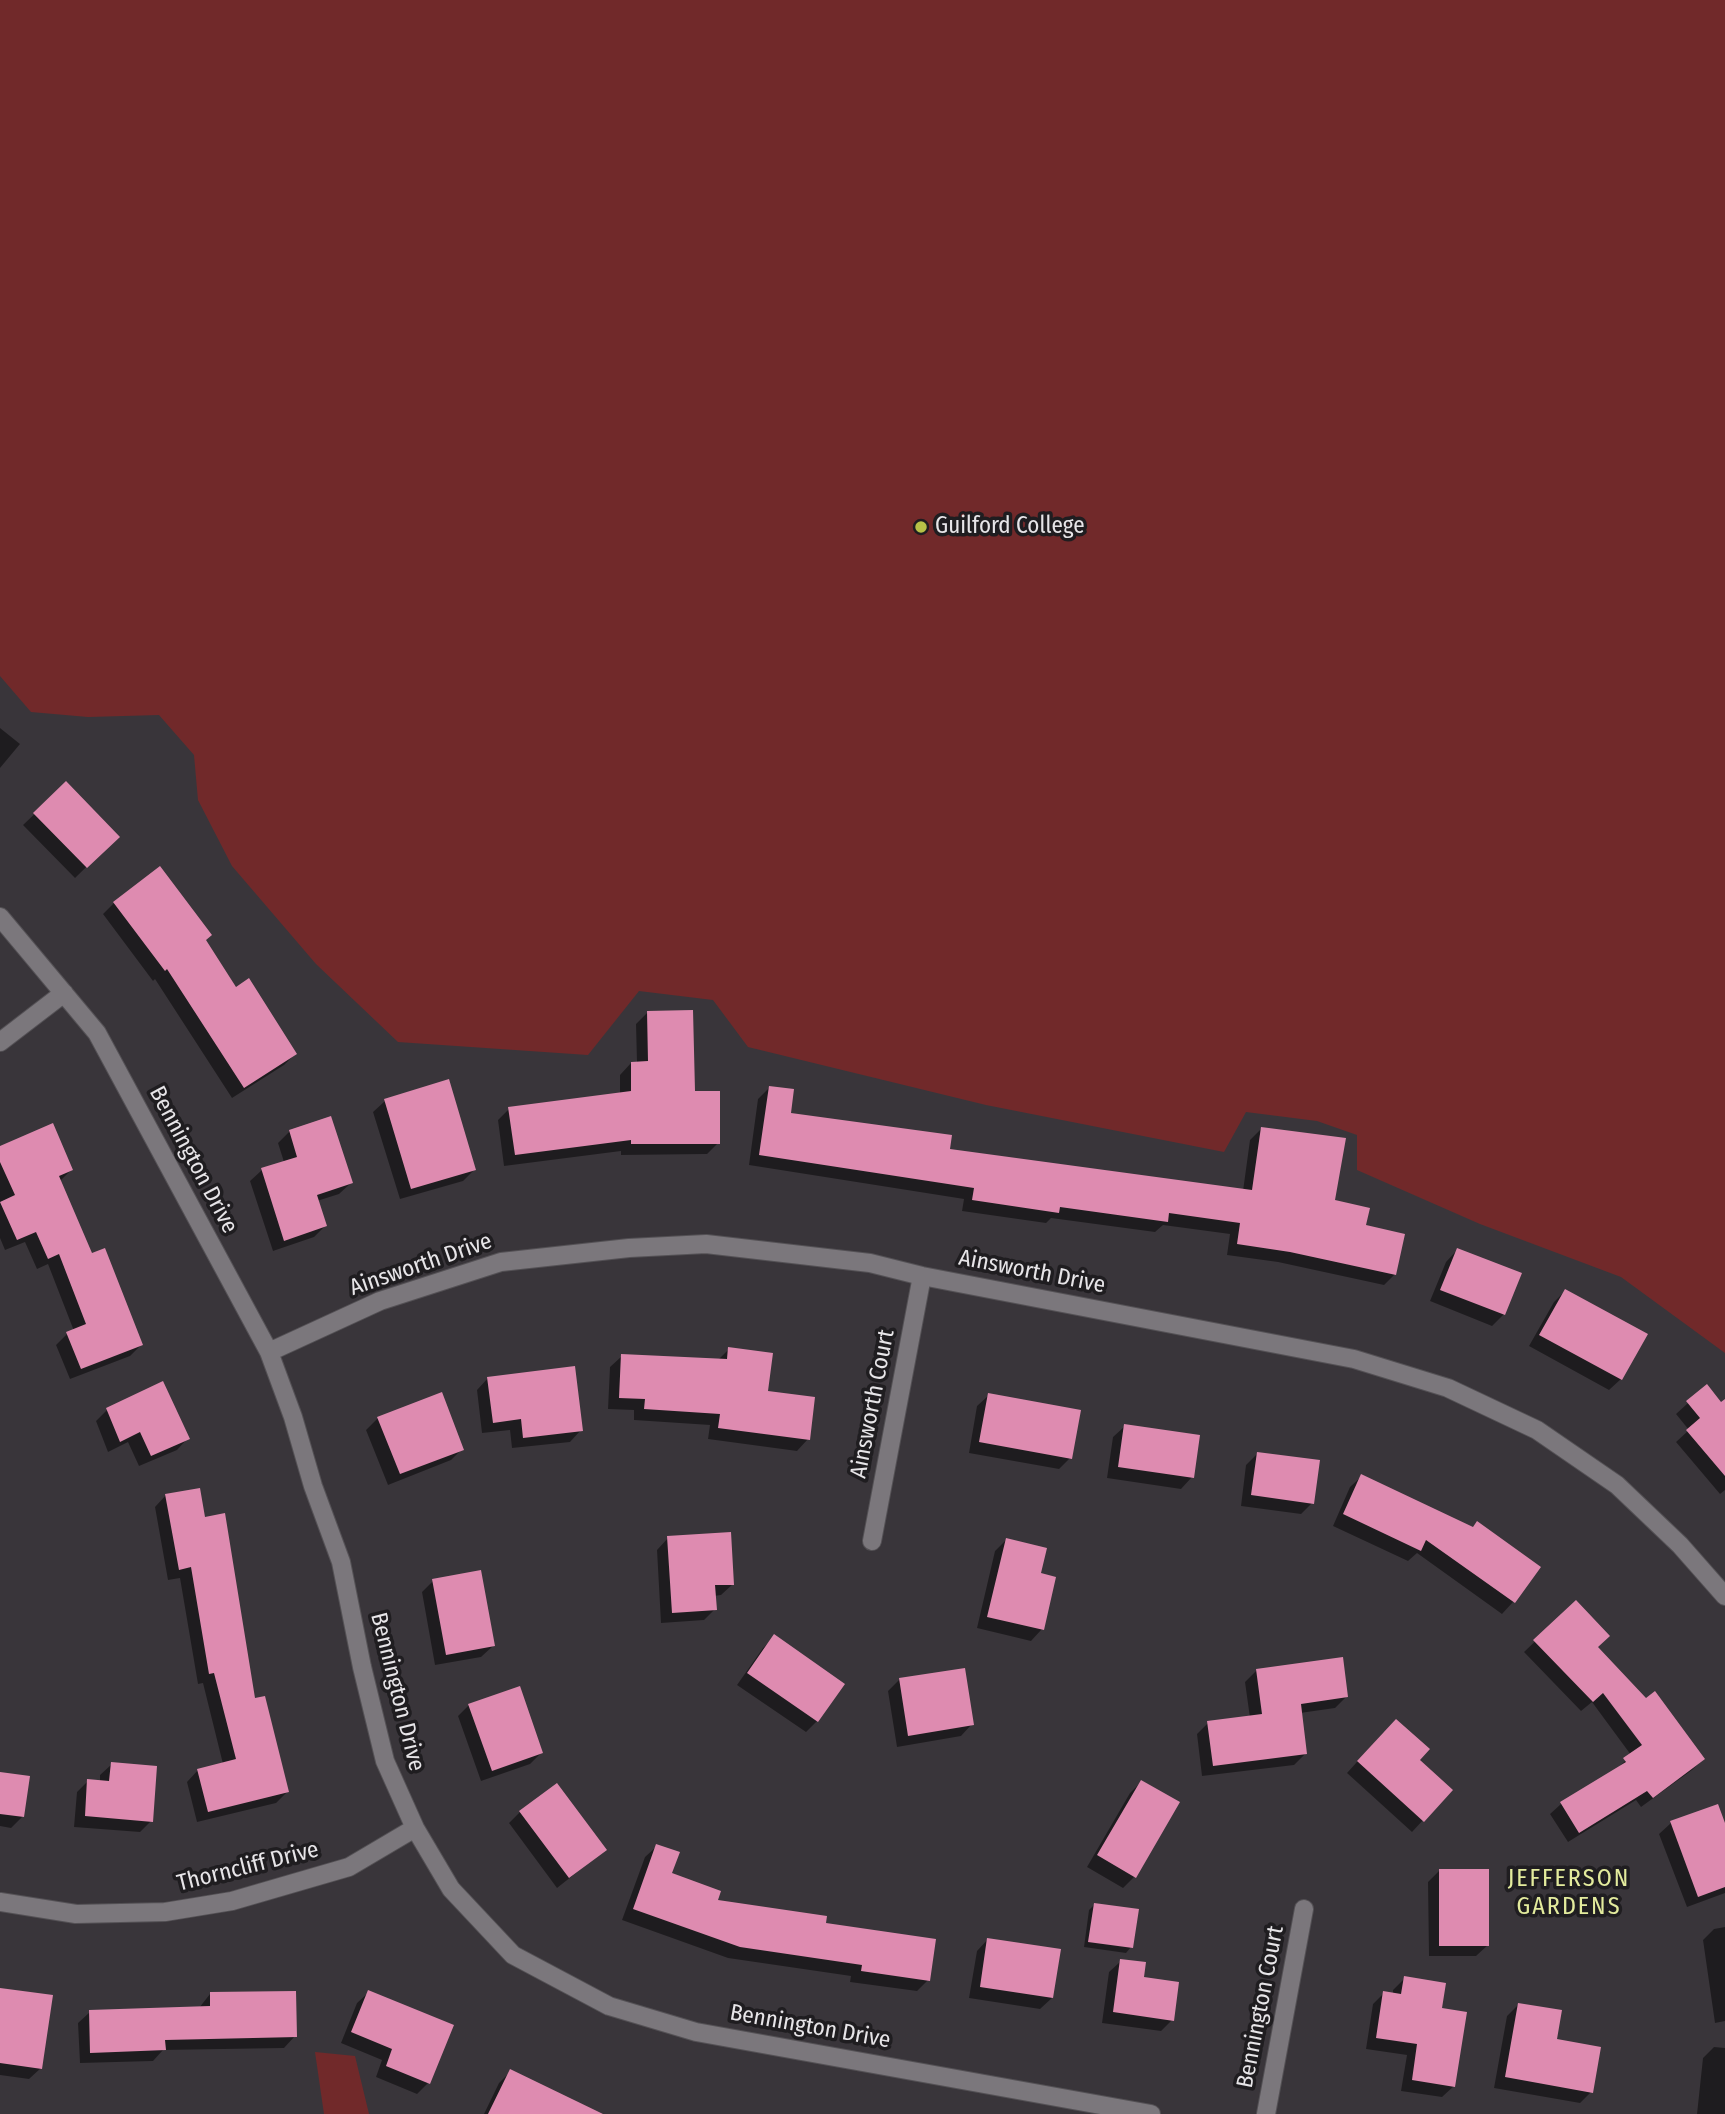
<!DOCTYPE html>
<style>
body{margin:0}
canvas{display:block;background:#39353a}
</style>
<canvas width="1725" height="2114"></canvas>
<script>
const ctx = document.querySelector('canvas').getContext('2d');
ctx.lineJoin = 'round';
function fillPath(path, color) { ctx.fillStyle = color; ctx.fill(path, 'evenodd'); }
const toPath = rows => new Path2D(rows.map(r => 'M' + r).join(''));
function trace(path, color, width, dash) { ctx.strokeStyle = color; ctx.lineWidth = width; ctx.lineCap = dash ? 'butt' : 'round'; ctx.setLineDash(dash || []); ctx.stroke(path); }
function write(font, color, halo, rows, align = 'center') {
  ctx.font = font + ' "Fira Sans Condensed",sans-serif'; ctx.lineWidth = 7; ctx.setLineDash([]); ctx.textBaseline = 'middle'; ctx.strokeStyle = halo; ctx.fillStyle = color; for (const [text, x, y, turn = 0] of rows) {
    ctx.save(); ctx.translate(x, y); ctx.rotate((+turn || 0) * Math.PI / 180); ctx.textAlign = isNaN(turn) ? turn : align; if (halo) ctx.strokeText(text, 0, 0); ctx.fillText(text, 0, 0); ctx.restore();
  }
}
fillPath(toPath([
 [0,0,1725,0,1725,1353,1621,1277,1480,1224,1357,1170,1357,1135,1317,1121,1246,1112,1224,1152,986,1105,748,1047,713,1000,639,991,588,1055,398,1042,316,964,232,866,198,800,194,755,159,715,88,717,31,712,0,676],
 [315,2052,355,2056,369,2114,324,2114]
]), '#71292a');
fillPath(toPath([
 [0,728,20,744,0,768],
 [66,784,117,837,75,878,23,825],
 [114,903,204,940,235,990,295,1054,284,1065,232,1098,155,979,153,981,103,914],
 [648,1012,718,1143,707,1154,621,1155,621,1151,504,1166,498,1120,509,1109,620,1094,620,1075,631,1063,637,1063,636,1024],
 [769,1088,789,1114,948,1150,1243,1191,1250,1140,1261,1129,1333,1202,1395,1274,1384,1285,1278,1262,1227,1255,1230,1234,1163,1225,1155,1232,1051,1218,1046,1223,962,1211,964,1199,749,1165,758,1099],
 [385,1101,474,1170,463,1181,400,1199,373,1112],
 [290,1131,351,1183,339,1194,317,1201,325,1226,314,1237,273,1251,250,1181,262,1170,284,1162,278,1143],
 [0,1148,71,1170,59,1182,91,1255,141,1345,130,1356,70,1379,56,1345,67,1334,74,1331,48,1264,37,1269,25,1242,5,1250,0,1238],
 [1457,1250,1504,1314,1492,1326,1430,1301,1446,1262],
 [1565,1291,1621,1379,1609,1390,1529,1346,1554,1302],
 [729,1349,808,1439,797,1451,708,1439,710,1425,634,1420,634,1410,608,1409,610,1367,622,1356,717,1361],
 [488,1378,581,1430,570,1442,512,1448,510,1430,482,1433,477,1390],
 [989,1395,1070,1458,1059,1469,969,1453,977,1406],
 [1688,1403,1725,1409,1725,1490,1720,1494,1676,1442,1689,1430,1676,1414],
 [107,1410,188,1438,177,1450,139,1466,128,1442,108,1452,96,1421],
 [378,1418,462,1449,451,1460,388,1485,366,1430],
 [1125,1426,1192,1477,1181,1489,1107,1478,1113,1437],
 [1258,1453,1312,1503,1301,1514,1241,1506,1246,1465],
 [1362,1476,1539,1567,1513,1602,1502,1614,1417,1553,1408,1561,1333,1526,1350,1487],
 [166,1495,204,1519,254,1701,287,1792,276,1803,197,1822,187,1782,198,1770,223,1764,203,1683,198,1684,180,1578,168,1580,155,1507],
 [668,1538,733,1584,721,1595,714,1596,715,1609,704,1620,661,1623,657,1550],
 [1006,1540,1039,1574,1042,1629,1031,1641,977,1628,995,1551],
 [433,1581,493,1646,481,1657,435,1665,422,1592],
 [1576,1602,1596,1648,1703,1759,1692,1770,1641,1807,1636,1800,1568,1842,1550,1814,1561,1804,1615,1771,1631,1755,1592,1702,1581,1711,1524,1652],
 [775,1637,817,1721,806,1732,737,1685,763,1648],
 [1257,1670,1346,1697,1335,1708,1300,1713,1305,1754,1294,1765,1202,1776,1197,1734,1208,1723,1250,1718,1245,1682],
 [899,1680,972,1724,961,1736,897,1747,888,1691],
 [469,1705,541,1753,530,1764,481,1781,458,1716],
 [1384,1732,1451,1790,1412,1832,1347,1773],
 [112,1764,151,1821,140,1832,74,1827,77,1792,88,1781,100,1782,100,1775],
 [0,1774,23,1816,11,1828,0,1826],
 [1141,1782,1134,1877,1123,1888,1087,1867,1130,1793],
 [1717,1806,1725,1828,1725,1893,1687,1907,1659,1834,1671,1823],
 [520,1812,605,1850,557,1888,509,1823],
 [657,1846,670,1875,715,1901,824,1925,928,1980,917,1991,850,1982,851,1976,728,1958,622,1920,645,1857],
 [1439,1871,1488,1945,1476,1956,1429,1956,1428,1882],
 [1094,1905,1131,1947,1126,1953,1084,1947,1089,1910],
 [1725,1927,1725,2021,1715,2023,1703,1940,1714,1929],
 [988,1939,1052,1998,1040,2009,969,1998,977,1951],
 [1121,1961,1172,2020,1161,2031,1102,2023,1109,1972],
 [1405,1978,1440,2009,1454,2086,1442,2097,1401,2091,1407,2055,1366,2049,1373,2004,1384,1993,1393,1994,1393,1990],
 [0,1990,41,2068,29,2079,0,2075],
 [369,1992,428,2083,417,2094,376,2077,382,2060,341,2043,357,2003],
 [210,1994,295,2036,284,2048,163,2050,153,2061,80,2063,78,2023,90,2012,199,2008],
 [1518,2005,1555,2041,1591,2092,1580,2103,1494,2088,1507,2016],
 [1714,2047,1725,2048,1725,2114,1697,2114,1703,2058],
 [511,2071,590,2114,484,2114,499,2083]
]), '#0007');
fillPath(toPath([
 [66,781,120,837,87,868,33,813],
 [160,866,212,935,206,940,236,987,249,978,297,1054,244,1088,167,969,165,971,113,902],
 [693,1010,695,1091,720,1091,720,1144,631,1144,631,1140,515,1155,508,1107,631,1091,631,1062,648,1061,647,1011],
 [449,1079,476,1170,411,1189,384,1099],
 [769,1086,794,1089,791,1113,952,1135,950,1149,1252,1190,1261,1127,1346,1138,1335,1200,1370,1208,1366,1225,1405,1234,1396,1275,1290,1252,1237,1244,1240,1223,1169,1213,1168,1222,1060,1207,1059,1213,972,1200,974,1188,759,1155],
 [331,1116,353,1183,317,1195,327,1226,284,1241,261,1168,297,1157,289,1130],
 [53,1123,73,1170,59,1176,92,1253,105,1248,143,1345,81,1369,66,1332,86,1324,59,1254,48,1259,36,1232,17,1240,0,1202,15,1195,0,1162,0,1146],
 [1457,1248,1522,1273,1505,1315,1440,1290],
 [1565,1289,1648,1334,1622,1380,1539,1335],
 [728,1347,773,1353,768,1391,815,1397,810,1440,718,1428,720,1414,644,1409,645,1399,619,1398,621,1354,727,1359],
 [575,1366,583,1431,523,1438,521,1419,493,1423,487,1377],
 [163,1381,190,1439,151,1456,140,1432,120,1442,106,1408],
 [1707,1384,1721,1402,1725,1399,1725,1476,1686,1430,1700,1418,1686,1401],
 [442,1392,464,1450,400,1474,377,1417],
 [988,1393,1081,1410,1072,1459,979,1442],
 [1124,1424,1200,1435,1194,1478,1118,1467],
 [1257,1452,1320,1460,1314,1504,1251,1495],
 [1361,1474,1473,1527,1477,1521,1541,1567,1515,1603,1426,1540,1421,1551,1343,1514],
 [200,1488,205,1517,225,1513,255,1698,265,1696,289,1792,208,1812,197,1769,236,1759,214,1673,209,1674,191,1567,179,1570,165,1494],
 [731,1532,734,1585,715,1585,717,1610,672,1613,667,1536],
 [1006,1538,1047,1548,1041,1573,1056,1577,1044,1630,987,1617],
 [481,1570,495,1646,446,1655,432,1579],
 [1576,1600,1610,1636,1598,1647,1646,1698,1655,1691,1705,1759,1653,1798,1647,1791,1579,1833,1560,1802,1626,1762,1623,1758,1642,1745,1603,1693,1593,1702,1533,1640],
 [774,1634,845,1684,818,1722,747,1673],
 [1343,1657,1348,1697,1301,1704,1307,1754,1213,1766,1207,1721,1262,1714,1256,1669],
 [965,1668,974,1725,908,1736,899,1678],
 [520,1686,543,1753,492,1771,468,1704],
 [1396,1719,1430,1749,1420,1760,1453,1790,1424,1822,1357,1761],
 [111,1762,157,1766,153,1822,85,1816,87,1779,109,1781],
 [0,1772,30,1776,24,1817,0,1814],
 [1141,1780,1180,1802,1136,1878,1097,1855],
 [557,1783,607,1850,569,1878,519,1811],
 [1718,1804,1725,1823,1725,1887,1698,1897,1670,1821],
 [656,1844,680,1852,672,1873,721,1891,718,1900,827,1916,826,1923,936,1939,930,1981,861,1971,862,1965,740,1947,633,1909],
 [1439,1869,1489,1869,1489,1946,1439,1946],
 [1094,1903,1139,1909,1133,1948,1088,1942],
 [987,1938,1061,1949,1053,1998,980,1987],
 [1120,1959,1146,1962,1144,1977,1179,1982,1174,2021,1113,2012],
 [1404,1976,1446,1983,1442,2008,1467,2012,1455,2087,1412,2080,1417,2044,1376,2038,1383,1991,1401,1994],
 [0,1988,53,1995,42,2069,0,2063],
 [368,1990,454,2025,430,2084,386,2066,392,2049,351,2032],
 [296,1991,297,2037,165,2040,166,2050,90,2053,89,2010,210,2006,210,1992],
 [1518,2003,1562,2010,1557,2039,1601,2047,1593,2093,1505,2077],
 [510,2069,603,2114,488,2114]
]), '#de8bb0');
const minor = toPath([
 [0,917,97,1033,269,1352,293,1417,313,1486,341,1562,362,1667,385,1761,415,1828,451,1889,513,1955,609,2006,696,2032,1151,2114],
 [0,1042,64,993],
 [269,1352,380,1301,501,1262,629,1248,706,1244,870,1263,922,1276,1354,1359,1448,1388,1537,1430,1617,1485,1680,1545,1725,1596],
 [872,1541,922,1276],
 [0,1902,76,1914,165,1912,232,1901,349,1867,415,1828],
 [1266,2114,1304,1909]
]);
trace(minor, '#545155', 20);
trace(minor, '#7b777c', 18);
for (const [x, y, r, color] of [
 [921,527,7,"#b7c147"]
]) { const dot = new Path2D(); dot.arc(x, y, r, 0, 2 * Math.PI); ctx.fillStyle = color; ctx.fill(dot); trace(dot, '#1f1d20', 2.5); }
write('23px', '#e7e5e8', '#1f1d20', [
 ["Guilford College",935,527]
], 'left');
write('23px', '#e7e5e8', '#1f1d20', [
 ["Bennington Drive",193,1160,62],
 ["Ainsworth Drive",421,1265,-19],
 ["Ainsworth Drive",1032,1272,11],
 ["Ainsworth Court",873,1404,-79],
 ["Bennington Drive",397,1692,76],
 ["Thorncliff Drive",248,1867,-14],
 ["Bennington Court",1261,2007,-79],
 ["Bennington Drive",810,2027,10]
]);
ctx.letterSpacing = '2px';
write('24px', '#e3eb9d', '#1f1d20', [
 ["JEFFERSON",1569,1879],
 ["GARDENS",1569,1907]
]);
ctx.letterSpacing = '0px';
</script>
